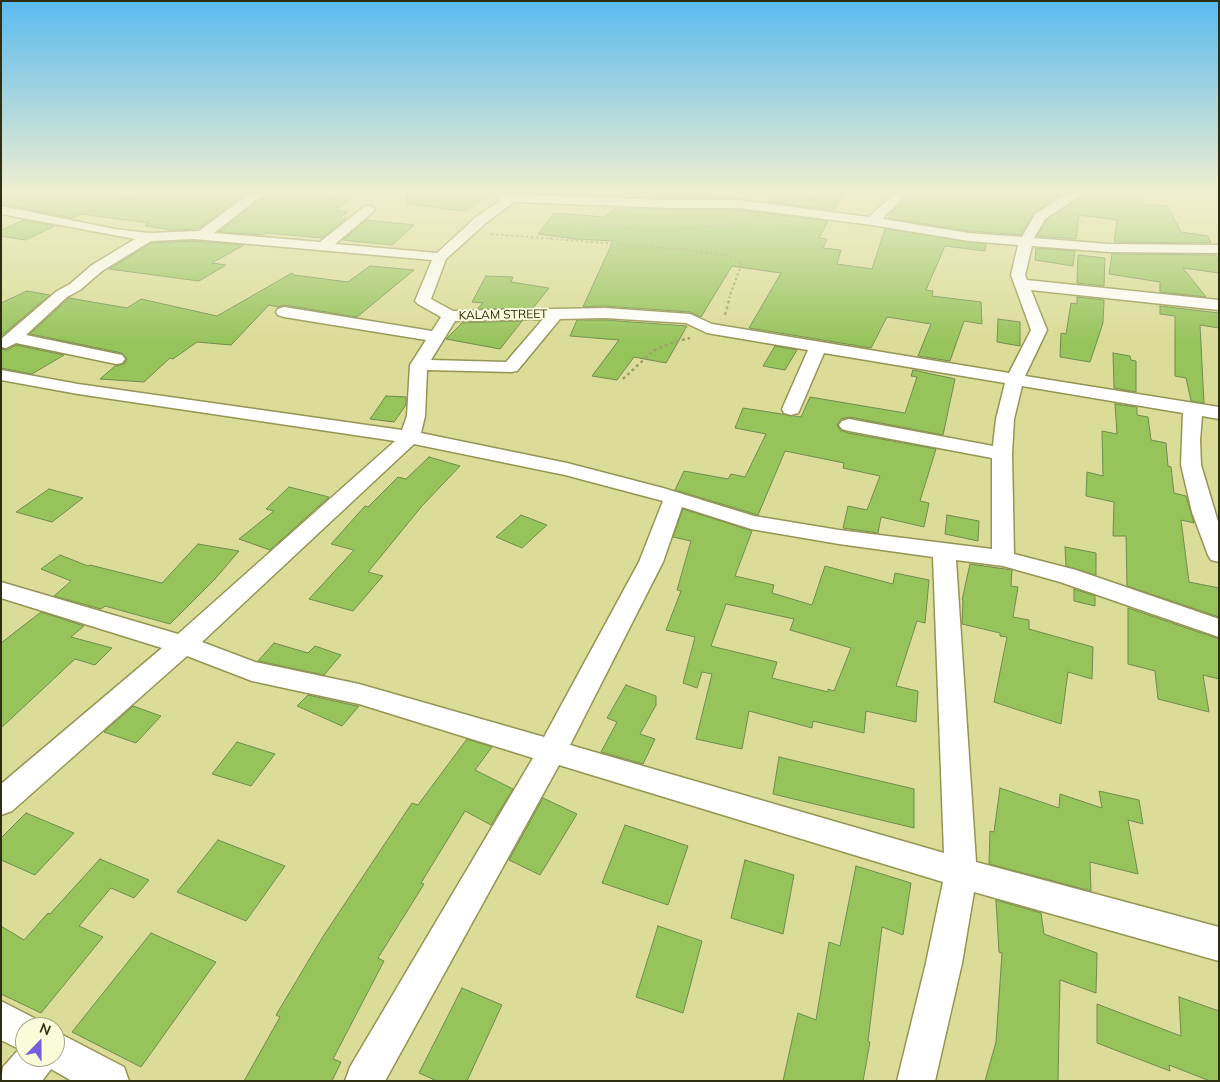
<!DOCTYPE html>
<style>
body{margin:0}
#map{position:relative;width:1220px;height:1082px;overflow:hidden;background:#dbdc97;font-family:Mulish,sans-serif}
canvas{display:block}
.frame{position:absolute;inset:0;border:2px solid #2e2e12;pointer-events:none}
.north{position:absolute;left:15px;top:1017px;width:50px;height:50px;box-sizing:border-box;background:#fafbd9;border:1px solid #a8a989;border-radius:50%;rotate:22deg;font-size:14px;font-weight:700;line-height:20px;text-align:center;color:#2e2e12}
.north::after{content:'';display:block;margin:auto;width:18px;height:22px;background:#765ed8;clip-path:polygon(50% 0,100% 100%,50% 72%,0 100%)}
</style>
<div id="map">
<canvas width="1220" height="1082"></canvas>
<div class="frame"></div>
<div class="north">N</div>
</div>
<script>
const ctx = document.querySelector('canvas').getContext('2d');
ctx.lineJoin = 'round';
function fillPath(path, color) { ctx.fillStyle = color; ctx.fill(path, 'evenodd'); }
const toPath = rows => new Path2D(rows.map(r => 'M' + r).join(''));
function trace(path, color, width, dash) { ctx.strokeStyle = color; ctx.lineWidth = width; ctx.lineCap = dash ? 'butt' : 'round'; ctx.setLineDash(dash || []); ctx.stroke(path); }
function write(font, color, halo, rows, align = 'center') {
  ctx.font = font + ' Mulish,sans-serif'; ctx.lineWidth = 4; ctx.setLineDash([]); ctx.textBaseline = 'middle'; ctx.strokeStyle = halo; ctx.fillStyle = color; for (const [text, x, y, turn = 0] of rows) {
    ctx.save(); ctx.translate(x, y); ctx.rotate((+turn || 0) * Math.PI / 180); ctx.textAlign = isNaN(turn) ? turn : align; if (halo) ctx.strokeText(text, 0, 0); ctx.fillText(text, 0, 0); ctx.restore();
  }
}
const building = toPath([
 [14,192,101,192,102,194,146,201,168,192,201,196,211,192,250,192,198,229,172,230,145,226,149,223,81,214,72,218,1,204,1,200,14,192],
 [273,192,296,192,350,200,336,210,348,212,339,218,346,219,322,238,267,233,262,235,219,232,257,202,273,192],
 [407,192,495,192,465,211,407,204,407,192],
 [638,192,685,192,728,198,631,197,638,192],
 [822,192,844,192,834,210,767,202,774,193,817,199,822,192],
 [927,192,997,197,999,192,1067,192,1034,212,1021,235,969,231,888,218,890,214,910,193,926,195,927,192],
 [1085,192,1129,192,1130,198,1142,199,1143,204,1168,206,1181,232,1208,236,1211,243,1114,242,1117,220,1079,215,1076,239,1037,236,1046,220,1082,197,1085,192],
 [616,208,739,210,828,221,819,238,827,239,823,248,841,250,837,264,872,269,885,229,986,244,985,251,945,246,926,290,933,291,932,296,981,302,982,324,964,321,950,361,918,356,931,324,887,317,871,348,749,328,781,273,732,266,701,317,690,312,605,306,583,307,613,241,575,239,538,234,554,213,604,217,616,208],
 [24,220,55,226,25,240,1,236,1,230,24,220],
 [366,220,414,225,392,245,343,240,366,220],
 [194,241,244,245,212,263,226,265,199,281,109,269,152,243,194,241],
 [1036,248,1075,251,1073,266,1035,260,1036,248],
 [1112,254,1216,255,1219,263,1219,273,1183,268,1206,297,1160,292,1160,282,1109,274,1112,254],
 [1078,255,1105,258,1104,286,1077,283,1078,255],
 [370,266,414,270,357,317,284,305,278,307,269,305,231,345,197,342,173,359,170,358,144,382,100,379,115,366,124,364,127,359,122,353,30,334,69,298,127,308,141,299,217,316,292,273,294,275,348,282,370,266],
 [486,276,513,277,511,282,549,288,533,308,477,309,483,303,472,302,486,276],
 [27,291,50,295,1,336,1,303,27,291],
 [1077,297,1104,300,1103,323,1090,362,1060,357,1061,333,1066,334,1071,303,1077,304,1077,297],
 [1160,306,1219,313,1219,328,1200,325,1204,403,1191,401,1186,378,1175,376,1175,316,1160,314,1160,306],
 [998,319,1020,322,1020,346,997,342,998,319],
 [577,320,605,320,687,326,666,363,634,357,617,380,592,376,619,340,570,336,577,320],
 [522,321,500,349,446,339,462,323,522,321],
 [16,345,64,355,32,374,1,368,1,349,7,350,16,345],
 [775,346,797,350,785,370,763,366,775,346],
 [1113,353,1130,356,1131,360,1136,361,1136,392,1114,388,1113,353],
 [913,370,955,379,943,435,849,417,841,419,837,425,840,430,848,433,936,449,920,501,929,503,924,527,881,517,878,533,843,528,848,506,867,510,880,476,843,468,844,463,785,451,758,515,675,490,684,471,728,479,731,474,745,477,766,434,735,428,743,408,801,417,810,397,905,413,917,377,911,376,913,370],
 [386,396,406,397,406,405,394,422,370,419,386,396],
 [1115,404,1137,407,1137,415,1148,417,1151,440,1166,443,1168,466,1171,467,1174,493,1186,496,1194,523,1181,520,1189,582,1219,588,1219,617,1127,586,1126,536,1113,536,1114,502,1086,496,1087,472,1103,476,1102,431,1117,434,1115,404],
 [429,457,460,466,422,506,368,572,383,576,353,611,309,599,354,550,331,544,365,506,368,507,398,477,406,479,429,457],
 [289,487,329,497,270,550,239,539,274,511,266,509,289,487],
 [49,489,83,498,52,522,16,512,49,489],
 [683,509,752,531,735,576,774,585,772,593,812,605,825,566,893,584,895,573,929,580,925,623,917,621,896,686,918,691,916,722,866,711,864,733,813,721,812,728,749,711,742,749,696,739,712,674,702,672,697,688,683,683,695,637,666,630,681,591,677,590,691,541,673,537,683,509],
 [726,604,794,619,790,630,851,648,834,691,828,689,828,692,772,678,777,662,711,646,726,604],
 [521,515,547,525,522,548,496,537,521,515],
 [947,515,979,521,978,541,945,534,947,515],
 [198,544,239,551,214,580,170,624,105,606,101,609,54,596,71,581,41,569,60,555,88,566,90,565,162,583,198,544],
 [1065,547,1096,553,1096,575,1066,566,1065,547],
 [970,564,1012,570,1011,586,1018,587,1013,617,1029,620,1029,629,1093,647,1092,679,1068,672,1061,724,994,702,1007,637,1000,636,1000,633,962,624,963,600,962,600,970,564],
 [1074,589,1095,596,1095,606,1074,601,1074,589],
 [1128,608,1219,639,1219,679,1203,675,1209,712,1158,699,1155,671,1128,664,1128,608],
 [41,612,84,626,71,637,112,648,95,665,75,659,1,728,1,643,41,612],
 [274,643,308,653,315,646,341,655,324,675,258,661,274,643],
 [626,685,656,696,656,705,640,734,655,739,643,764,601,752,617,722,607,718,626,685],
 [308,695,357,706,359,706,342,726,297,706,308,695],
 [133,706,161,716,136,743,104,732,133,706],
 [467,739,492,747,475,770,513,789,491,825,465,811,421,883,424,884,378,958,384,961,333,1059,341,1062,332,1081,244,1081,280,1017,276,1015,322,938,412,803,418,805,467,739],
 [237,742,275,754,251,786,212,774,237,742],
 [779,757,914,789,914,828,773,794,779,757],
 [1000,788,1059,808,1060,794,1102,808,1099,791,1139,800,1143,824,1128,820,1138,874,1090,862,1091,891,989,864,990,831,994,832,1000,788],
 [543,798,577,814,540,875,509,860,543,798],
 [26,813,74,833,35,875,1,860,1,838,26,813],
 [625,825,688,846,668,905,602,883,625,825],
 [218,840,285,866,246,921,177,892,218,840],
 [100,859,149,880,134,898,111,888,79,926,103,937,41,1013,1,994,1,926,24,940,48,913,50,914,100,859],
 [745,860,794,875,783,934,731,918,745,860],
 [856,866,911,883,903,935,882,927,868,1041,870,1042,863,1081,783,1081,798,1013,816,1020,829,942,840,946,856,866],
 [996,900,1041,913,1044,934,1097,953,1096,993,1060,980,1058,1081,985,1081,996,1042,1002,953,999,952,996,900],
 [658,926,702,941,683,1013,636,997,658,926],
 [151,933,216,962,141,1067,72,1032,151,933],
 [462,988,502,1005,467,1081,437,1081,419,1073,462,988],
 [1179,997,1219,1011,1219,1081,1210,1081,1169,1065,1170,1071,1097,1043,1097,1004,1181,1036,1179,997]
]);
fillPath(building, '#96c35a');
trace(building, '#708b50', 1);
const minor = toPath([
 [1,192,12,192,1,198,1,192],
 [255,192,271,192,256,200,214,233,320,242,365,206,369,205,375,209,373,212,335,244,437,253,476,217,500,201,497,198,503,194,670,200,739,200,869,217,896,192,909,192,882,219,969,233,1022,237,1035,214,1070,192,1083,192,1081,195,1045,219,1034,238,1109,244,1219,245,1219,253,1109,252,1032,246,1025,275,1027,280,1219,300,1219,310,1031,290,1047,330,1025,376,1219,407,1219,419,1202,416,1200,440,1201,465,1219,525,1219,562,1211,560,1208,555,1192,512,1181,465,1183,413,1022,386,1014,419,1012,454,1014,554,1076,570,1219,619,1219,637,1060,582,1003,566,956,560,976,862,1219,927,1219,961,974,892,962,963,935,1081,897,1081,926,963,943,882,559,765,385,1081,345,1081,350,1067,533,758,359,704,252,681,187,656,12,811,1,815,1,784,162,648,1,598,1,582,178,634,395,441,78,394,1,380,1,370,78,384,402,430,407,416,410,365,426,340,284,317,278,315,276,312,278,309,284,307,432,331,441,317,418,304,415,301,432,260,194,239,151,241,102,271,80,290,67,297,26,335,122,355,125,359,122,363,116,364,16,343,6,348,1,347,1,339,57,291,70,284,92,265,135,239,1,214,1,206,115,229,148,233,199,231,248,194,255,192],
 [514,202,670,208,739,208,872,225,969,241,1018,245,1011,275,1031,330,1009,373,712,324,690,314,605,308,453,311,431,299,446,259,486,223,514,202],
 [605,318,686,323,707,333,808,350,782,409,784,413,791,415,798,413,800,409,824,353,1005,383,996,419,993,446,849,419,842,421,839,425,842,429,849,431,992,458,992,549,839,530,754,516,663,488,567,463,421,433,425,416,427,370,511,372,517,371,560,319,605,318],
 [543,319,506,362,431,360,455,321,543,319],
 [414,444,565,475,663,501,639,562,544,737,359,684,255,662,202,642,414,444],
 [682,507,751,529,839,544,933,557,944,853,570,745,663,562,682,507],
 [1,1001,38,1020,41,1027,25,1027,25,1057,55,1057,55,1031,124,1067,129,1081,72,1081,51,1069,42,1081,1,1081,3,1067,19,1049,1,1040,1,1001]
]);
trace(minor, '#959553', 3);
trace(toPath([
 [89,212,145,192],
 [781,228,809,231],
 [491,234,680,249,725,255,735,258,742,263,729,298],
 [550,239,574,222,659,231,748,223]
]), '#a0a16a', 2, [2.5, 2.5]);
trace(toPath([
 [725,315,730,297],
 [623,379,653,351,674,342,690,338]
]), '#a0a16a', 2.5, [3, 3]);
fillPath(minor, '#fff');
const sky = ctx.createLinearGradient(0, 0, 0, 343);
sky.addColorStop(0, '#59baef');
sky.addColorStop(0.56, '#efefd0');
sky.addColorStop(1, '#efefd000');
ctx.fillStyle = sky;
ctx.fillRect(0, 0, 1220, 343);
write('12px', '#2e2e12', '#fafbd9', [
 ["KALAM STREET",503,315,-1]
]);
</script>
